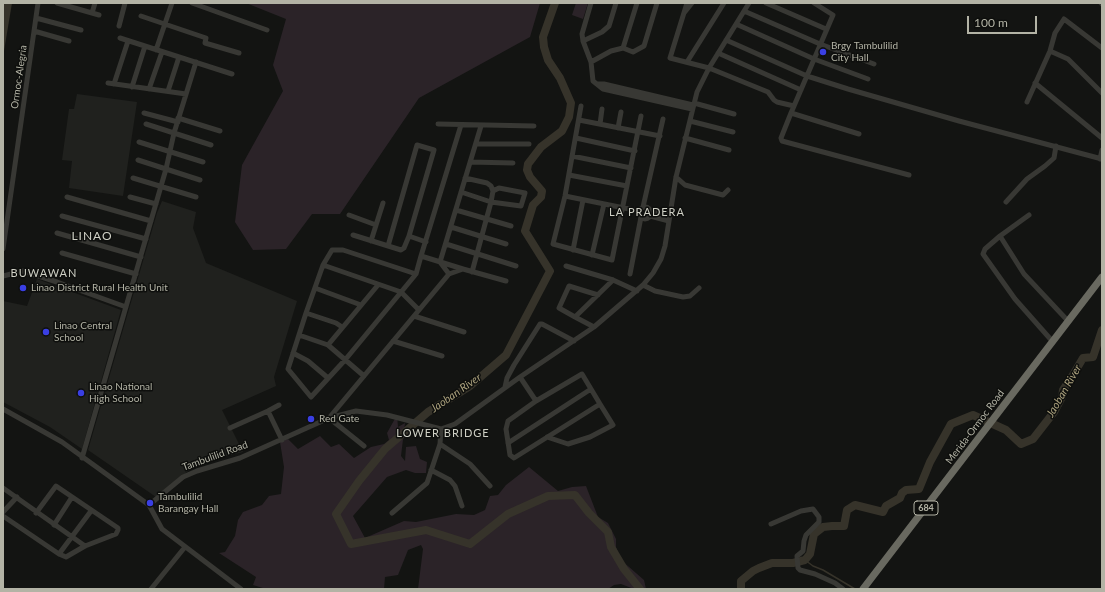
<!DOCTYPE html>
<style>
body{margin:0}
#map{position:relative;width:1105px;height:592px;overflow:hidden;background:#131412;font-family:Lato,sans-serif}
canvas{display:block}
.frame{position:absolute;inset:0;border:4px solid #b3b3a5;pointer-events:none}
.scale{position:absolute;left:967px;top:16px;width:70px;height:18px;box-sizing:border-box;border:2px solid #b3b3a5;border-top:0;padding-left:5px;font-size:12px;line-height:14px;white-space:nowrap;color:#b3b3a5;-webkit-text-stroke:3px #0e0f0d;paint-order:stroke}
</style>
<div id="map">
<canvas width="1105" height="592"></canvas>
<div class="frame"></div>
<div class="scale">100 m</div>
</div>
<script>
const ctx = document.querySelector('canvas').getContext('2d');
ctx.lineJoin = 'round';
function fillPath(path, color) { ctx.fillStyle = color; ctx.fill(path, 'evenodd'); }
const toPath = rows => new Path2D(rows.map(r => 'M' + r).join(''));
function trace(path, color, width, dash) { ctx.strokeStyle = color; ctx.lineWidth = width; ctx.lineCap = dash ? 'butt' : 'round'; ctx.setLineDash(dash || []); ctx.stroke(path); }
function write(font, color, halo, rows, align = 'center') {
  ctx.font = font + ' Lato,sans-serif'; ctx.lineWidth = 3; ctx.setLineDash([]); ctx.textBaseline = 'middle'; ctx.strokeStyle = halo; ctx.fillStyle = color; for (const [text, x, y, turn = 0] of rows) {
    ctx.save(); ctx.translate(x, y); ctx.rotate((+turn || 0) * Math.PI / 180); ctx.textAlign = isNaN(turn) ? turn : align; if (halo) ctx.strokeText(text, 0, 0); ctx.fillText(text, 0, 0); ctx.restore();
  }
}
fillPath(toPath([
 [77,94,137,102,123,196,69,188,72,161,62,160,69,109,74,109],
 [162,201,196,212,193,228,206,263,297,301,274,377,276,386,222,410,243,452,198,463,156,497,88,450,157,213],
 [37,279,121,310,82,449,50,427,3,402,3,301,27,306]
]), '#20211e');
fillPath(toPath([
 [246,3,540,3,530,37,419,98,340,214,312,214,286,249,253,250,235,222,242,165,283,91,273,65,286,19],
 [576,3,588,3,583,19,572,15],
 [397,415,398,427,405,423,401,456,405,461,406,447,416,446,420,459,427,462,426,473,415,473,406,470,387,477,353,516,365,538,404,521,416,522,456,514,474,515,485,510,490,496,498,495,506,485,529,467,558,491,572,487,586,486,598,517,608,523,616,539,616,547,621,560,644,580,646,589,634,589,621,584,614,585,608,589,418,589,423,549,421,545,408,550,398,575,385,577,384,589,266,589,253,585,256,577,219,553,225,552,235,536,238,520,243,512,262,505,269,496,281,494,284,467,280,442,288,439,298,449,320,436,331,447,339,444,354,458,371,447,384,444,389,440,387,433]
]), '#2b2328');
fillPath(toPath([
 [3,3,12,3,3,57]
]), '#36332a');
trace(toPath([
 [805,560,813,566,823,570,855,589]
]), '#36332a', 1.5);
trace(toPath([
 [555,3,543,37,544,47,548,60,560,78,571,103,569,117,562,131,541,147,528,164,527,170,530,177,542,191,541,197,533,205,525,231,550,271,506,355,470,386,428,412,385,449,359,481,336,514,351,544,426,530,470,544,508,514,548,496,575,495,589,513,608,532,611,547,624,569,640,589],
 [741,589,741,581,753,571,759,568,772,563,793,563,805,560,810,554,814,534,823,527,832,526,844,526,847,510,855,505,883,512,886,506,900,498,902,493,906,490,919,489,930,462,951,424,973,415,1006,430,1021,444,1033,439,1054,412,1062,397,1063,390,1073,375,1083,358,1093,357,1102,330]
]), '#36332a', 8);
trace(toPath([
 [57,3,92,13],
 [95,3,92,13,99,15],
 [192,3,267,30],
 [591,3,582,34,583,41,591,62,593,81,603,89,692,109],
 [687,3,670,58,709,68,768,92,774,100,777,102,794,106],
 [766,3,826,29],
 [814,3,833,15,791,113,859,134],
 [1101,3,1102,4],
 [744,11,820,44,874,64],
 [684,13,692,3],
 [141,16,206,38,205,43,239,53],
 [36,18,81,30],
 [736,24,814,59,868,79],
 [119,26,125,3],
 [34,31,69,41],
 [120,38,232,74],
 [726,40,807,76,848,89,959,121,1102,159],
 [583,41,602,32,609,26,616,3],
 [623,48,637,3],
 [156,50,172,3],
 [1050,51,1068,59,1102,93],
 [718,53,801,90],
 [591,62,611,51,623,48,633,52,644,46,657,3],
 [687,62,724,3],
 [108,83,186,94],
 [1035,83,1102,138],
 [114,84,128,41],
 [597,84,604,84,693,105],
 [132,87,145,46],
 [149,89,162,52],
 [168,91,179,57],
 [1027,102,1050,51,1055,33,1064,19,1102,48],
 [694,103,734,114],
 [581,106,565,196,553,244,612,260,641,116],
 [144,113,178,122],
 [791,113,781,138,782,141,909,175],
 [178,118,220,131],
 [579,120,660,136],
 [690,121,733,132],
 [146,124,211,145],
 [438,124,534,126],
 [600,124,602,109],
 [461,125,421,256,463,269],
 [618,128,621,112],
 [576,138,635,151],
 [685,138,729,150],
 [139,142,203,162],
 [476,144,529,144],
 [572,156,631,168],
 [1100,159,1102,150],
 [138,160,200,180],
 [470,162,513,163],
 [569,175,627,186],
 [676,177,685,185,723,195,728,190],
 [133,178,196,197],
 [465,178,487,183,491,186,493,191,491,202,472,272],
 [461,192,491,202,521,206,525,193,499,188,493,191],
 [565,196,639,211],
 [67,197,151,221],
 [130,197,156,204],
 [1006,202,1027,179,1045,166,1054,158,1056,146],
 '639 213a6 6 0 1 1 12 0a6 6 0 1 1-12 0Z',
 [643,207,663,119],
 [456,210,511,226],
 [651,212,670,212],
 [349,215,376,225],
 [1029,215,1000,236,1024,274,1068,321],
 [62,216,146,239],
 [650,216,669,221],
 [451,227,506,244],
 [57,233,141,257],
 [353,235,401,250,404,248,409,236,426,242],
 [1000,236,985,249,983,254,1015,299,1053,342],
 [371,241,383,203],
 [446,244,516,266],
 [388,246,417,145,434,150,409,236],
 [3,249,38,3],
 [573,250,583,200],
 [62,253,136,274],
 [592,255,604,204],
 [323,265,401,292,419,310],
 [566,266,613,280,637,291],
 [416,274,343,250,332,250,323,265,306,313,288,369,311,397,345,360,416,274,421,256],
 [449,274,440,262,481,126],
 [630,274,641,217],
 [3,276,23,271,57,282,126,307],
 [643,285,655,291,683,297,690,296,699,288],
 [315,288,361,305],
 [306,313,336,323,342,327],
 [414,316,464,332],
 [575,317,559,308,569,286,598,295],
 [594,327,575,317,613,280],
 [299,335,328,345,364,376],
 [393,341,442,356],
 [328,345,378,285],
 [293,353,308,361,328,378],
 [520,377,536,401],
 [505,387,507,378,514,365,540,324,542,324,574,341],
 [3,409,62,442,149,505,183,477,197,471,240,458,329,418,356,411,387,415,441,429,455,424,520,377,594,327,643,285,653,273,661,259,665,246,676,177,697,92,709,68,749,3],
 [268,411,282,440],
 [230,428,268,411,279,405],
 [441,429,440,444,470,464,490,486],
 [547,437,568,444,590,437,613,425,600,404,582,374,536,401,508,421,506,429,510,455,514,458,600,404],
 [508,443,591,389],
 [364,446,329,418,449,274,463,269,506,281],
 [82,458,166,169,174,133,196,62],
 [431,470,450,480,455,486,462,506],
 [3,488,85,546],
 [149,505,162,529,241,589],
 [3,512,17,497],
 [392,513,427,483,440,444],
 [3,516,59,554,66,557,85,546,116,534,118,530,118,528,56,486,36,513],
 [771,524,801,511,813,509,819,517,819,522,806,535,804,541,803,551,797,556,798,568,800,570,815,574,835,583,843,589],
 [54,525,72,497],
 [59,554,91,511],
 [151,589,185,547]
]), '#383834', 5);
trace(toPath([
 [863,589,1102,277]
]), '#696960', 7);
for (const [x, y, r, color] of [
 [823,52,4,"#3a3fe4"],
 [23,288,4,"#3a3fe4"],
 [46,332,4,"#3a3fe4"],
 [81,393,4,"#3a3fe4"],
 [311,419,4,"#3a3fe4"],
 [150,503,4,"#3a3fe4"]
]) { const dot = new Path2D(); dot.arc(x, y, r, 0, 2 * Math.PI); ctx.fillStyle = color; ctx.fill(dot); trace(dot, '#0e0f0d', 1.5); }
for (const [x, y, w] of [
 [926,508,24]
]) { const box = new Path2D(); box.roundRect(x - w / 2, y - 7, w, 14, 3); ctx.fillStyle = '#0e0f0d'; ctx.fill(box); trace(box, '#b3b3a5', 1); }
write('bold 9px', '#b3b3a5', null, [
 ["684",926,508]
]);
write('10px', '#b3b3a5', '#0e0f0d', [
 ["Brgy Tambulilid",831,46],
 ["City Hall",831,58],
 ["Linao District Rural Health Unit",31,288],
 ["Linao Central",54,326],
 ["School",54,338],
 ["Linao National",89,387],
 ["High School",89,399],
 ["Red Gate",319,419],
 ["Tambulilid",158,497],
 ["Barangay Hall",158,509]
], 'left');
write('10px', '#b3b3a5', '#0e0f0d', [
 ["Ormoc-Alegria",19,77,-82],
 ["Merida-Ormoc Road",975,427,-53],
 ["Tambulilid Road",215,456,-20]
]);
ctx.letterSpacing = '1px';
write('11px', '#cfd0c5', '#0e0f0d', [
 ["LA PRADERA",647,212],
 ["BUWAWAN",44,273],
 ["LOWER BRIDGE",443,433]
]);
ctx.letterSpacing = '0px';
write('italic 11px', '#aca27e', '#0e0f0d', [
 ["Jaoban River",1064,391,-60],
 ["Jaoban River",456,393,-35]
]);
ctx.letterSpacing = '1px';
write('12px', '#cfd0c5', '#0e0f0d', [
 ["LINAO",92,236]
]);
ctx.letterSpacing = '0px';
</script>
